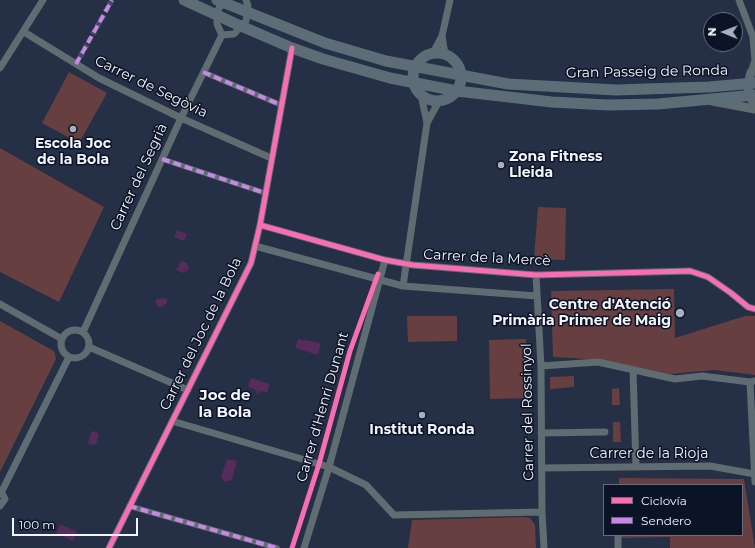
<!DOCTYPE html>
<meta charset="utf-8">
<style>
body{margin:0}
#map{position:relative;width:755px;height:548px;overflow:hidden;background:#252f45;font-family:Montserrat,sans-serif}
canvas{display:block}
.legend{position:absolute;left:603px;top:484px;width:140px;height:52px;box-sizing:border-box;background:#0b1326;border:1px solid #676d7b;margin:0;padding:5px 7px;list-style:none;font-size:12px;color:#f2f4fa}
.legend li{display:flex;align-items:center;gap:8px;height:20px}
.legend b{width:20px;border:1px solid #676d7b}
.north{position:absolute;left:703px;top:12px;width:40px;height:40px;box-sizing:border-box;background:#0b1326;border:1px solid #676d7b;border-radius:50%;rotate:271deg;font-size:11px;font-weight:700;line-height:16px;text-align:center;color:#f2f4fa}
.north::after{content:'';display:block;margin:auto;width:14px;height:18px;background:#aaafbb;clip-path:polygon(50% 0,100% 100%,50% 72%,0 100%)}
.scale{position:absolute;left:12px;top:518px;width:126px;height:18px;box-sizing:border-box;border:2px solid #f2f4fa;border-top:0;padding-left:5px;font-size:12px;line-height:14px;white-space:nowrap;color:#f2f4fa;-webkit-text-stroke:3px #0b1326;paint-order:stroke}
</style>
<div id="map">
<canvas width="755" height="548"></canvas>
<ul class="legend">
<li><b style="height:5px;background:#f96db3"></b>Ciclovía</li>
<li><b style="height:5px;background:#c787e3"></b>Sendero</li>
</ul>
<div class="north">N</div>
<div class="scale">100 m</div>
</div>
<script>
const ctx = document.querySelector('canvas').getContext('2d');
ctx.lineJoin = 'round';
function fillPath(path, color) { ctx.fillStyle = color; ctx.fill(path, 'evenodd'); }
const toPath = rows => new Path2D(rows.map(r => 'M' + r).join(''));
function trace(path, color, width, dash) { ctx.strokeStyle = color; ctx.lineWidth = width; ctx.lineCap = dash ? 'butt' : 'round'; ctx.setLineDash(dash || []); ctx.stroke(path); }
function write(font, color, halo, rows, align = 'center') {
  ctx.font = font + ' Montserrat,sans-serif'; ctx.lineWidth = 3; ctx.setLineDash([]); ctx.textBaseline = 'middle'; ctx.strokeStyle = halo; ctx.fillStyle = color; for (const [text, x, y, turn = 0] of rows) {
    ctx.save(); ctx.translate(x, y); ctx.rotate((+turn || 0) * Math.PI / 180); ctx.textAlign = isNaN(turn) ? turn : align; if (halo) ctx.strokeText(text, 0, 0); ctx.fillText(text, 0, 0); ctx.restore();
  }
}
fillPath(toPath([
 [69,72,107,93,79,143,42,123],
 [0,148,104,207,59,302,0,272],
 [538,207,566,208,565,260,534,259],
 [674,289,675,338,745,316,755,316,755,375,714,370,670,374,603,360,553,357,551,291],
 [407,316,457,316,457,341,408,342],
 [0,321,54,351,56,359,0,472],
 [526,339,527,398,490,399,489,340],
 [574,376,574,387,550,389,550,377],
 [619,388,620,405,612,405,612,389],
 [613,422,620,422,621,442,613,442],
 [619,478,744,479,755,548,670,548,670,537,620,538,620,535,742,535,742,485,619,485],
 [525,517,530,518,535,525,536,548,408,548,412,520]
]), '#673f40');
fillPath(toPath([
 [177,230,187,234,184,241,174,237],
 [181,261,187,263,189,268,188,270,183,273,176,270],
 [164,298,167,299,167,303,162,307,157,306,155,300],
 [298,339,321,343,318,355,295,348],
 [251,378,270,384,267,393,261,391,257,394,254,389,248,387],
 [94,431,97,432,99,436,96,444,92,445,88,443,91,433],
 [227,459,237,461,232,480,225,482,221,477],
 [60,524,77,532,73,541,56,533]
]), '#552c5b');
trace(toPath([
 [76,64,112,0]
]), '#444d60', 5.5, [5.5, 3]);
trace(toPath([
 [203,72,281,105],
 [162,159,265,193],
 [129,506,277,548]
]), '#5f6c71', 5.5);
trace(toPath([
 [739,0,755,42],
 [24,32,99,78,181,118,271,158],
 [222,35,234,34,246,21,248,6,246,0],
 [222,35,217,24,217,15,219,8,225,1],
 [442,36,445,54],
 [433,53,442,36,450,0],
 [0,68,43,0],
 [751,72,755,60,753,39],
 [421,95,427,123],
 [260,225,385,260,413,265,536,275,690,271,708,277,731,293,748,307,755,309],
 [255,246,403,286,537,296],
 [536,275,541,366,542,512,544,548],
 [403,286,427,123,439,101],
 [0,304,62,339],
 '61 344a14 14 0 1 1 28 0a14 14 0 1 1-28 0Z',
 [83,332,181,118,222,35],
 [89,347,188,390],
 [541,366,598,362,675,379,702,376,750,382,755,381],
 [633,370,636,467],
 [750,382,755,482],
 [172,421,329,467,366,485,394,515,542,512],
 [541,433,605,432],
 [542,468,710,466,755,474],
 [0,492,3,495,5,499,0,506],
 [1,493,69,357],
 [618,535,618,548],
 [109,548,251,263,260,225,292,48],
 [304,548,329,467,385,260]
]), '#5f6c71', 7);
trace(toPath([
 [755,71,751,72,748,84,749,96,755,104],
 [712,101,755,109]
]), '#5f6c71', 9);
trace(toPath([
 [184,0,234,23,292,48,323,59,390,78,457,91,552,102,608,105,658,104,755,95],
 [217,0,325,43,386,61,508,84,616,90,709,87,755,83],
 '413 77a24 24 0 1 1 48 0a24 24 0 1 1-48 0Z'
]), '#5c6d77', 11);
trace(toPath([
 [76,64,112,0],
 [203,72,281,105],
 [162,159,265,193],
 [129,506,277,548]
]), '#c787e3', 4, [8, 4]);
trace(toPath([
 [260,225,385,260,413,265,536,275,690,271,708,277,731,293,748,307,755,309],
 [109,548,251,263,260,225,292,48],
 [292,548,319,464,350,351,378,274]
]), '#f96db3', 5);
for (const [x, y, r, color] of [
 [73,129,4,"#aaafbb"],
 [501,165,4,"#aaafbb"],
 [680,313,5,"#aaafbb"],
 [422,415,4,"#aaafbb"]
]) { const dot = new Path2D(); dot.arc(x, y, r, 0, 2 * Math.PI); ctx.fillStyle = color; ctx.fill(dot); trace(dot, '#0b1326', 1.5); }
write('14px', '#f2f4fa', '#0b1326', [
 ["Gran Passeig de Ronda",647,72,-1],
 ["Carrer de Segòvia",151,87,26],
 ["Carrer del Segrià",139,177,-65],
 ["Carrer de la Mercè",487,258,3],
 ["Carrer del Joc de la Bola",201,334,-64],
 ["Carrer d'Henri Dunant",323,407,-74],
 ["Carrer del Rossinyol",528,412,-91],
 ["Carrer de la Rioja",649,454]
]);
write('bold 14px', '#f2f4fa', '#0b1326', [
 ["Escola Joc",73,144],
 ["de la Bola",73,160],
 ["Zona Fitness",509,157,"left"],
 ["Lleida",509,173,"left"],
 ["Centre d'Atenció",671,305,"right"],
 ["Primària Primer de Maig",671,321,"right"],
 ["Institut Ronda",422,430]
]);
write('bold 15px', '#f2f4fa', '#0b1326', [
 ["Joc de",225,396],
 ["la Bola",225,413]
]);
</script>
